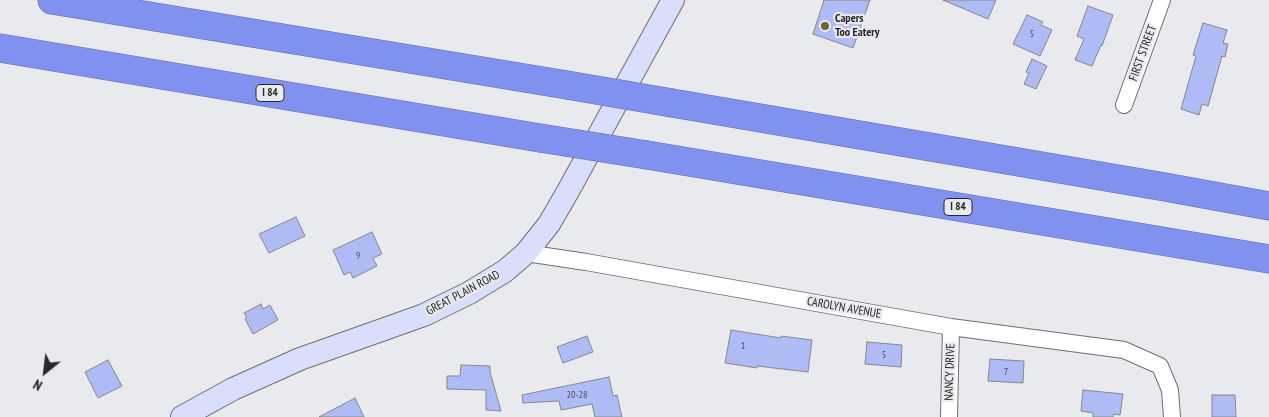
<!DOCTYPE html>
<style>
body{margin:0}
#map{position:relative;width:1269px;height:417px;overflow:hidden;background:#e9eaed;font-family:"PT Sans Narrow",sans-serif}
canvas{display:block}
.north{position:absolute;left:20px;top:347px;width:50px;height:50px;-webkit-text-stroke:4px #e9eaed;paint-order:stroke;rotate:209deg;font-size:14px;font-weight:700;line-height:20px;text-align:center;color:#262728}
.north::after{content:'';display:block;margin:auto;width:18px;height:22px;background:#262728;clip-path:polygon(50% 0,100% 100%,50% 72%,0 100%)}
</style>
<div id="map">
<canvas width="1269" height="417"></canvas>
<div class="north">N</div>
</div>
<script>
const ctx = document.querySelector('canvas').getContext('2d');
ctx.lineJoin = 'round';
function fillPath(path, color) { ctx.fillStyle = color; ctx.fill(path, 'evenodd'); }
const toPath = rows => new Path2D(rows.map(r => 'M' + r).join(''));
function trace(path, color, width, dash) { ctx.strokeStyle = color; ctx.lineWidth = width; ctx.lineCap = dash ? 'butt' : 'round'; ctx.setLineDash(dash || []); ctx.stroke(path); }
function write(font, color, halo, rows, align = 'center') {
  ctx.font = font + ' "PT Sans Narrow",sans-serif'; ctx.lineWidth = 4.5; ctx.setLineDash([]); ctx.textBaseline = 'middle'; ctx.strokeStyle = halo; ctx.fillStyle = color; for (const [text, x, y, turn = 0] of rows) {
    ctx.save(); ctx.translate(x, y); ctx.rotate((+turn || 0) * Math.PI / 180); ctx.textAlign = isNaN(turn) ? turn : align; if (halo) ctx.strokeText(text, 0, 0); ctx.fillText(text, 0, 0); ctx.restore();
  }
}
const building = toPath([
 [824,0,870,0,853,48,813,34,824,0],
 [943,0,996,0,988,19,943,0],
 [1088,6,1113,15,1102,46,1101,45,1092,66,1075,60,1084,39,1077,36,1088,6],
 [1027,15,1043,22,1041,25,1052,30,1040,56,1013,44,1027,15],
 [1203,23,1227,30,1223,43,1228,44,1225,57,1222,56,1208,106,1202,104,1199,115,1181,109,1196,56,1193,55,1203,23],
 [1032,59,1047,66,1036,89,1024,84,1029,73,1026,72,1032,59],
 [296,217,305,236,269,253,259,234,296,217],
 [372,232,382,254,373,258,377,266,353,278,350,272,344,275,333,250,372,232],
 [261,304,263,309,270,305,278,320,253,334,245,319,247,318,244,313,261,304],
 [731,330,781,338,781,336,812,340,808,372,757,366,757,368,725,363,731,330],
 [587,336,593,352,563,363,557,347,587,336],
 [867,342,902,345,901,367,865,364,867,342],
 [990,359,1024,361,1023,383,988,381,990,359],
 [108,360,122,386,98,398,85,372,108,360],
 [461,365,490,366,490,372,501,411,486,410,486,390,447,389,447,376,460,376,461,365],
 [609,377,613,396,617,395,622,417,595,417,592,404,561,410,559,401,523,403,522,395,609,377],
 [1083,390,1123,394,1120,415,1114,414,1113,417,1093,417,1093,413,1081,411,1083,390],
 [1212,395,1235,395,1236,417,1212,417,1212,395],
 [355,398,364,417,319,417,355,398]
]);
fillPath(building, '#aebbf5');
trace(building, '#86878a', 1);
const minor = toPath([
 [1124,105,1162,0],
 [526,253,586,262,951,327,1124,350,1160,366,1170,390,1172,417],
 [949,417,951,327]
]);
const secondary = toPath([
 [182,417,233,389,300,359,424,315,469,293,505,271,526,253,549,224,567,193,673,0]
]);
const motorway = toPath([
 [52,0,567,85],
 [0,48,540,138],
 [672,103,1165,187,1269,206],
 [647,155,1269,259]
]);
trace(minor, '#6e6f72', 18);
trace(secondary, '#6e6f72', 24);
trace(motorway, '#606caa', 29);
trace(minor, '#fff', 16);
trace(secondary, '#d9defa', 22);
trace(motorway, '#8091f0', 28);
const motorwayBridge = toPath([
 [567,85,672,103],
 [540,138,647,155]
]);
trace(motorwayBridge, '#606caa', 29, []);
trace(motorwayBridge, '#8091f0', 28);
for (const [x, y, r, color] of [
 [825,26,5,"#6d6632"]
]) { const dot = new Path2D(); dot.arc(x, y, r, 0, 2 * Math.PI); ctx.fillStyle = color; ctx.fill(dot); trace(dot, '#e9eaed', 2); }
write('10px', '#484c5b', null, [
 ["5",1032,34],
 ["9",358,256],
 ["1",743,346],
 ["5",884,355],
 ["7",1006,372],
 ["20-28",577,395]
]);
for (const [x, y, w] of [
 [270,93,28],
 [958,207,28]
]) { const box = new Path2D(); box.roundRect(x - w / 2, y - 8.5, w, 17, 4); ctx.fillStyle = '#e9eaed'; ctx.fill(box); trace(box, '#262728', 1); }
write('bold 11px', '#262728', null, [
 ["I 84",270,93],
 ["I 84",958,207]
]);
write('bold 12px', '#262728', '#e9eaed', [
 ["Capers",835,19],
 ["Too Eatery",835,33]
], 'left');
write('12px', '#262728', '#e9eaed', [
 ["FIRST STREET",1143,53,-70],
 ["GREAT PLAIN ROAD",463,293,-28],
 ["CAROLYN AVENUE",844,308,10],
 ["NANCY DRIVE",950,372,-88]
]);
</script>
